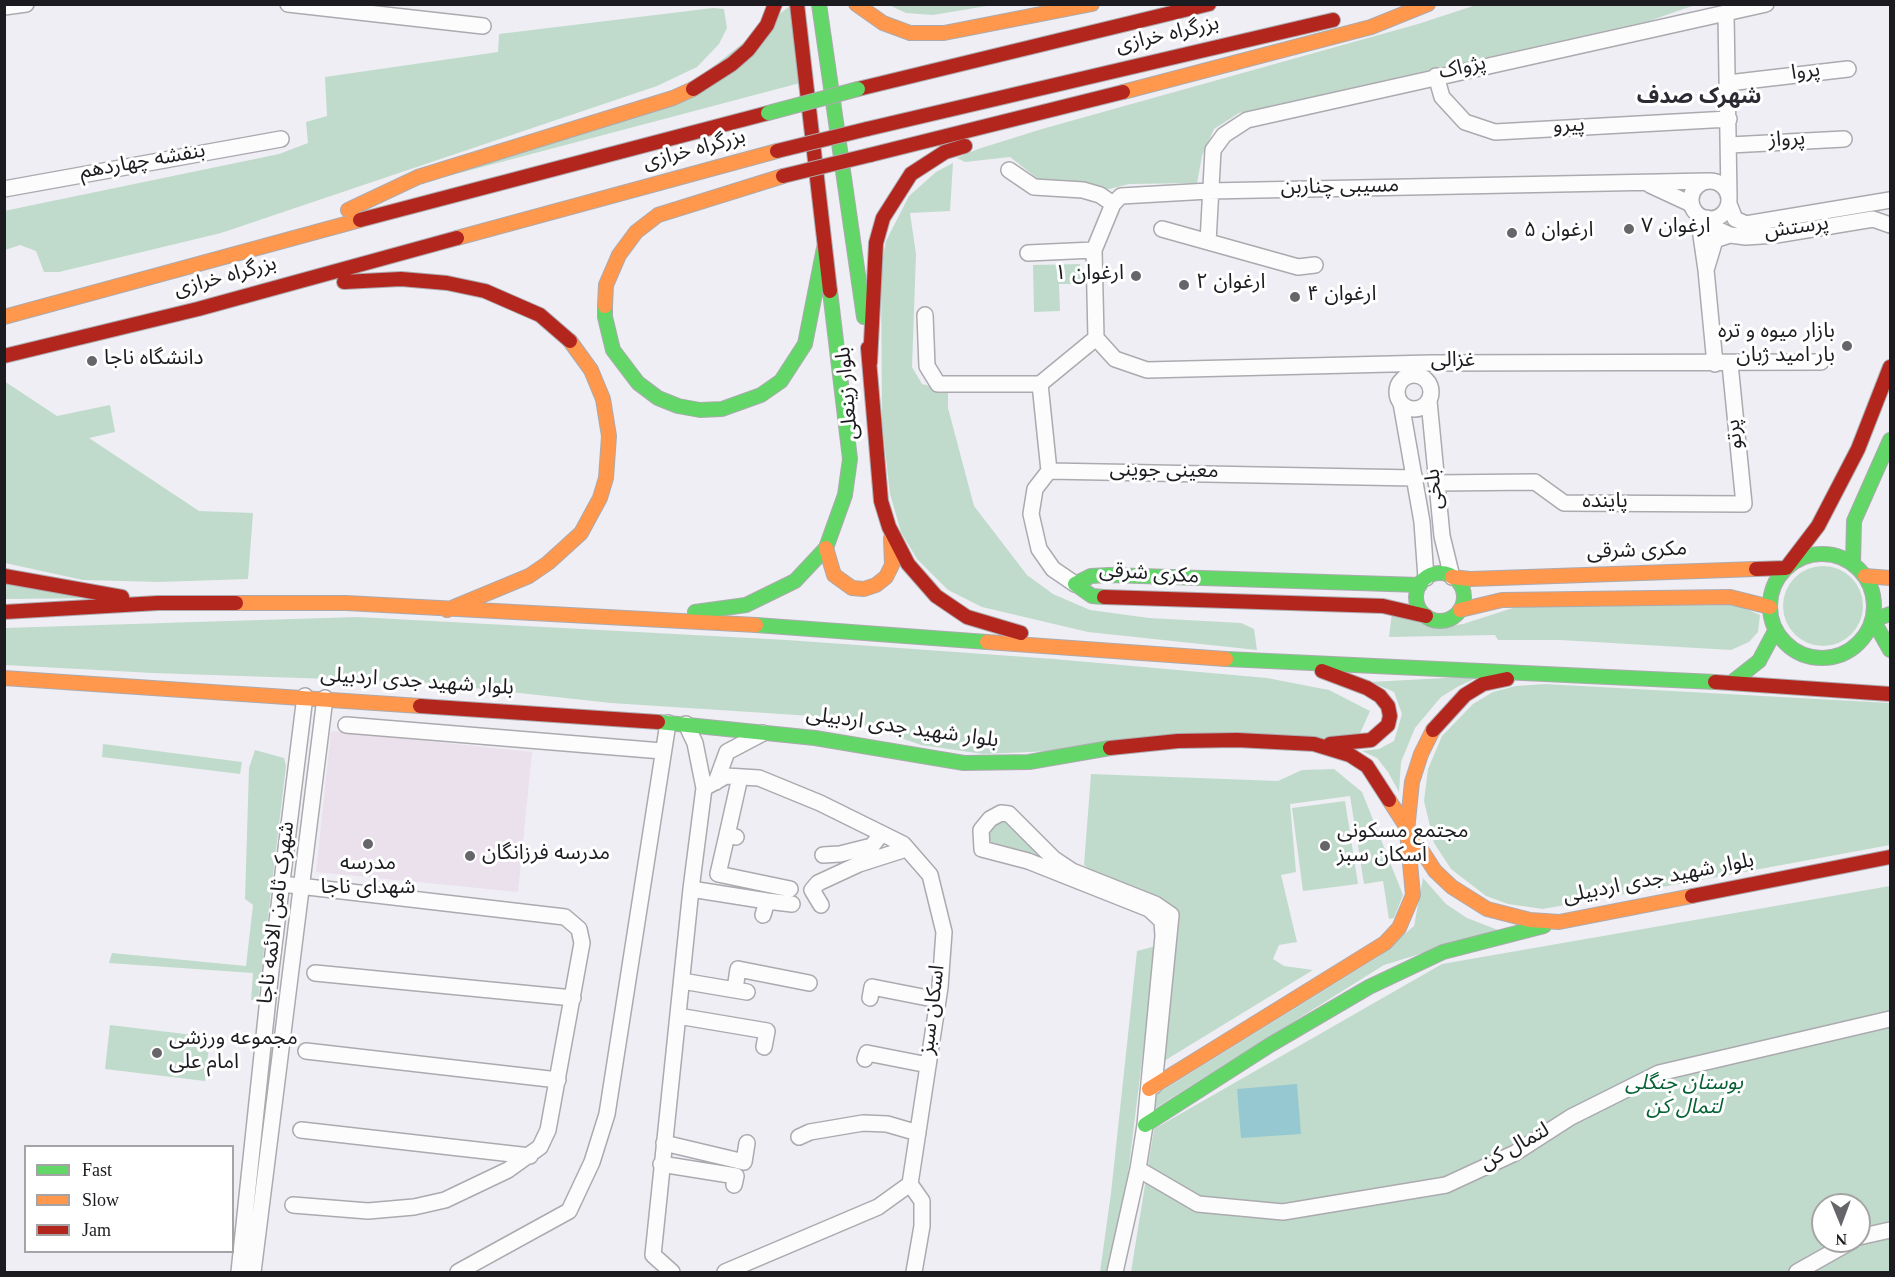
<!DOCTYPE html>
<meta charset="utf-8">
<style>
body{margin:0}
#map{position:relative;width:1895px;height:1277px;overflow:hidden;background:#efeef4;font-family:Georgia,serif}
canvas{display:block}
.frame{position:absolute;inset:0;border:6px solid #1c1c20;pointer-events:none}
.legend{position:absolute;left:24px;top:1145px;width:210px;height:108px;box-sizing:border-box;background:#fff;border:2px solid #a4a4a6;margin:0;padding:8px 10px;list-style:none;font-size:18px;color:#1c1c20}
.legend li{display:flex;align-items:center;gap:12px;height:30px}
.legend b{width:30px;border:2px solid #a4a4a6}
.north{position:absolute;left:1811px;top:1193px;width:60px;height:60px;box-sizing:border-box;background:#fff;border:2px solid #a4a4a6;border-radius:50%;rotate:179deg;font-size:16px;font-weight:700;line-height:24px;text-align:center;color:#1c1c20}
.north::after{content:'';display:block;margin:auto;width:21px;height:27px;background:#66666a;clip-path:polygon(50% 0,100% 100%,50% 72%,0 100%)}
</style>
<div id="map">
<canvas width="1895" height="1277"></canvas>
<div class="frame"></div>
<ul class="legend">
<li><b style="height:8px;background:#63d668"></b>Fast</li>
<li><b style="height:8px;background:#ff974d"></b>Slow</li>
<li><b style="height:8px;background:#b3261e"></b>Jam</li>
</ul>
<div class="north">N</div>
</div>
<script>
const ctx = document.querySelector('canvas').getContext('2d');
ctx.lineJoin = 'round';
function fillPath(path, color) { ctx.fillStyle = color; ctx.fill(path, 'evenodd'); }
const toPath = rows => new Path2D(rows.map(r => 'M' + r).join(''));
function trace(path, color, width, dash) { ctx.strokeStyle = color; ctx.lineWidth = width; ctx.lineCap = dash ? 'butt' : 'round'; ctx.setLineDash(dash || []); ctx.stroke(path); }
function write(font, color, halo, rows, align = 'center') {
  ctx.font = font + ' Georgia,"Noto Sans Arabic",serif'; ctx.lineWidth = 6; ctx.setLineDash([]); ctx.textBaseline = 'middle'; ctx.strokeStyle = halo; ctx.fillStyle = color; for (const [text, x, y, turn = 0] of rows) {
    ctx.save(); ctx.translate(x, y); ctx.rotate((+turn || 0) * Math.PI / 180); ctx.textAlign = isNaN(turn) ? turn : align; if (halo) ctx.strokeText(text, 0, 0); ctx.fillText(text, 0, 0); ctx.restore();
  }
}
fillPath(toPath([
 [331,731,532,752,518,892,316,872]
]), '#eae1ed');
fillPath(toPath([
 [791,5,800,83,418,184,661,108],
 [889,5,993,5,933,15,906,13],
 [1476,5,1695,5,1649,21,1239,113,1214,129,1202,156,1197,183,1129,184,1109,189,1042,182,1010,157,965,162,957,158,978,149,1042,129,1418,24],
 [713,8,724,9,727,28,719,44,697,67,657,86,221,233,59,272,44,272,36,251,20,245,5,250,4,211,279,154,308,143,306,122,327,116,325,77,498,52,499,34],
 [953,163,950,211,910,213,916,254,912,367,922,384,948,391,948,408,974,506,1027,575,1053,594,1090,610,1149,618,1241,623,1254,629,1257,650,1088,632,982,607,948,590,917,559,901,532,890,494,882,422,881,268,886,241,909,196,936,172],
 [1080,264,1081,284,1059,284,1060,311,1034,312,1033,265],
 [4,381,57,416,110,405,115,432,89,438,199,511,253,513,248,579,159,582,83,580,5,563],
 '1783 606a40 40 0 1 1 80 0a40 40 0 1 1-80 0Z',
 [5,583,103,598,5,599],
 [1733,603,1760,615,1758,632,1749,642,1731,650,1560,640,1498,640,1495,635,1389,637,1392,613,1426,625,1443,627,1463,624,1522,605],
 [357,617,787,640,1054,659,1267,678,1329,690,1370,711,1358,738,983,754,921,745,843,718,611,703,419,682,153,673,5,665,4,628],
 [1481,676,1459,686,1441,697,1415,728,1401,762,1399,792,1388,772,1377,758,1362,751,1379,749,1394,741,1402,714,1394,692,1371,682],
 [1545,684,1890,703,1890,845,1543,909,1508,904,1486,896,1451,869,1434,843,1424,801,1428,769,1442,736,1473,704,1493,692,1516,686],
 [103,744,242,762,240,774,102,757],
 [255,750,284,758,286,766,258,1000,251,1000,253,973,109,963,112,953,246,966,253,905,245,899,249,768],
 [1334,769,1362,792,1403,895,1394,918,1389,919,1383,881,1364,884,1350,796,1290,804,1296,872,1281,875,1297,942,1279,945,1273,959,1284,966,1313,970,1164,1061,1177,912,1160,898,1099,876,1084,865,1091,774,1278,781,1302,770],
 [1345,801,1358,884,1303,891,1292,808],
 [1006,821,1046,858,1041,859,996,846,988,840,989,829,996,823],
 [1423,878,1446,904,1467,918,1498,930,1384,965,1154,1109,1155,1095,1378,957,1414,926],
 [1890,886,1890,1272,1131,1272,1154,1129,1442,964],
 [1823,1205,1859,1205,1859,1241,1823,1241],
 [1156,946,1116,1272,1100,1272,1111,1193,1137,951],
 [110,1025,210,1037,205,1081,105,1069]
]), '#c0dbcb');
fillPath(toPath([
 [1297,1084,1301,1134,1241,1138,1237,1089]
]), '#95c8d0');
const street = toPath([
 [288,4,483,26],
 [4,7,26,4],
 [1726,14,1729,198],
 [1436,76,1442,97,1465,122,1495,132,1729,119],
 [1728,83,1848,69],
 [1730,145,1844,139],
 [1009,170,1034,187,1083,190,1100,195,1113,204],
 '1691 200a19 19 0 1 1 38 0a19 19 0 1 1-38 0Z',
 [1650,185,1691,204],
 [4,189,281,139],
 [1729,204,1735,219,1746,224,1890,200],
 [1698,215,1706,270,1715,364],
 [1707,218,1717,229,1730,235,1746,237,1776,235,1873,219,1890,225],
 [1162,229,1298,267,1315,265],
 [1208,242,1213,150,1224,135,1247,120,1766,4],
 [1028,253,1094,250],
 [1706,270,1715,240,1730,235],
 [925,315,927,366,938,384,1040,384,1096,338],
 [1096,338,1115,359,1147,370,1431,363,1821,362],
 [1096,338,1094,250,1113,204,1121,196,1209,191,1708,181],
 '1397 392a17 17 0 1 1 34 0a17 17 0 1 1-34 0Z',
 [1040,384,1049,471],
 [1429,401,1442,536,1452,577],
 [1401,403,1422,522,1426,578],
 [1436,483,1535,482,1564,503,1744,504,1730,364],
 [1075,584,1053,569,1039,549,1031,514,1035,489,1049,471,1415,478],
 [346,725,662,751],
 [716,782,727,752,763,733],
 [704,788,726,776,759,778,820,803,903,844,930,875,944,932,940,987,910,1184,878,1207,725,1272],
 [727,835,718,874,790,889],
 [736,837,727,835,740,777],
 [823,855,840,854,872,846,881,834],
 [282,884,565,917,579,929,582,943,548,1130,540,1147,508,1170,445,1200,414,1207,368,1211,293,1205],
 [691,889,767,901,763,915],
 [767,901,792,904],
 [821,905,812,890,818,883,859,864,906,849],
 [315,973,573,998],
 [682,981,747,992],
 [735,989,738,969,809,983],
 [870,998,872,987,938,1000],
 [678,1016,767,1031,764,1047],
 [306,1051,558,1080],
 [865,1059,867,1053,928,1065],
 [301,1130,530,1156],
 [799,1137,810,1132,863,1123,887,1124,918,1133],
 [664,1143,744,1162,747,1143],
 [661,1164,736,1176,734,1185],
 [1138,1169,1198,1204,1283,1212,1446,1185,1515,1153,1571,1117,1659,1073,1890,1019],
 [910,1184,922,1201,922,1226,914,1272],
 [1859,1237,1890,1230],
 [239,1272,271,970,305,696],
 [253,1272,325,698],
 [458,1272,569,1211,592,1162,607,1114,668,723],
 [672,1272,653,1255,691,889,704,788,695,743,686,724],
 [1115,1272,1138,1169,1145,1125,1163,936,1162,921,1149,909,1028,861,982,849,981,830,990,819,1001,813,1009,814,1054,859,1072,871,1155,904,1171,915,1154,1086],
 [1797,1272,1852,1241]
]);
const fast = toPath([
 [819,4,864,317],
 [605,306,605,317,613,350,638,383,658,398,678,406,700,410,722,409,761,395,781,381,805,344,824,248],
 '1770 606a52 52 0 1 1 104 0a52 52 0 1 1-104 0Z',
 [1853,564,1854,521,1890,440],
 '1416 597a24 24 0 1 1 48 0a24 24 0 1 1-48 0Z',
 [1104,597,1092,596,1075,584,1091,576,1109,575,1420,585],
 [695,612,746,605,795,581,826,548,845,495,850,459,830,291],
 [1890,614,1873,620,1890,650],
 [756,625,987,642],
 [1226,659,1715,682],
 [1731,683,1759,661,1775,631],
 [658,722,815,738,964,763,1029,762,1110,748],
 [1145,1125,1270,1045,1369,987,1443,952,1544,926]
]);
const slow = toPath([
 [856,4,883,23,910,33,944,33,1092,4],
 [1123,92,1371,27,1428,4],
 [348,210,418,177,673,98,693,89],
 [457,238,777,151],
 [605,306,606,285,619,255,636,232,658,215,783,176],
 [4,317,360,220],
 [826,548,834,575,852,588,864,589,876,585,886,577,892,565,891,538],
 [1865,576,1890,578],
 [1452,577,1470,579,1756,569],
 [236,603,346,603,756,625],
 [447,610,529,576,548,563,581,533,600,498,606,478,609,436,603,399,591,370,570,341],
 [1460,610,1502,600,1730,597,1770,607],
 [987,642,1226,659],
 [4,678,420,706],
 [1389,800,1435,871,1452,887,1487,909,1530,920,1559,922,1692,896],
 [1149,1089,1385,943,1399,928,1413,895,1407,831,1412,782,1421,754,1433,730]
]);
const jam = toPath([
 [797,4,830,291],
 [693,89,732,64,748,50,767,25,775,4],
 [858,89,1209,4],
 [867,129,1333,20],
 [870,155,1123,92],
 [360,220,768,113],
 [344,282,401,279,447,283,485,291,540,315,570,341],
 [868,348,881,501,889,527,908,564,936,596,967,617,1021,633],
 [4,356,198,309,457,238],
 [870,363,876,243,883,218,911,174,945,152,965,146],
 [1756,569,1786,568,1818,526,1858,449,1890,367],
 [4,576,122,597],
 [1104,597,1383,606,1426,616],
 [4,612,158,603,236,603],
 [1322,671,1367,688,1380,696,1388,706,1390,716,1388,725,1371,740,1330,744],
 [1715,682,1890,694],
 [420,706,658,722],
 [1433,730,1465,695,1483,684,1507,679],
 [1110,748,1178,741,1237,740,1314,744,1350,755,1367,766,1389,800],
 [1692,896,1890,857]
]);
trace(street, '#abaaaf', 18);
trace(fast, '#abaaaf', 16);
trace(slow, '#abaaaf', 16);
trace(jam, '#abaaaf', 16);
trace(street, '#fdfcfd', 15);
trace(fast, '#63d668', 14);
trace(slow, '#ff974d', 14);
trace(jam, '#b3261e', 14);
const fastBridge = toPath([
 [768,113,858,89]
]);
const jamBridge = toPath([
 [777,151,867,129],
 [783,176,870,155]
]);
trace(fastBridge, '#abaaaf', 16, []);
trace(jamBridge, '#abaaaf', 16, []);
trace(fastBridge, '#63d668', 14);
trace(jamBridge, '#b3261e', 14);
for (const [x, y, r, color] of [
 [1629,229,6,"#66666a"],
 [1512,233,6,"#66666a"],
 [1136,276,6,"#66666a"],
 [1184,285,6,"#66666a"],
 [1295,297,6,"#66666a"],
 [1847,346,6,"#66666a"],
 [92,361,6,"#66666a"],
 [368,844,6,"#66666a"],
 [1325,846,6,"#66666a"],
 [470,856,6,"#66666a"],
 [157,1053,6,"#66666a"]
]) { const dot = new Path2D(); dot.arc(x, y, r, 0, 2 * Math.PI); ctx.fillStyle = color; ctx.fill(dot); trace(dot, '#fff', 2); }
write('21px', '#1c1c20', '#fff', [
 ["بزرگراه خرازی",1168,37,-13],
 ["پژواک",1463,70,-12],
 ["پروا",1806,74,-7],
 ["پیرو",1569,128,-3],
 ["پرواز",1787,142,-3],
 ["بزرگراه خرازی",695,152,-15],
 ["بنفشه چهاردهم",143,164,-10],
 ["مسیبی چناربن",1340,189,-1],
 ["پرستش",1797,230,-8],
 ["بزرگراه خرازی",226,279,-15],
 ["غزالی",1453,363],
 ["بلوار زینعلی",850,393,-95],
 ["پرتو",1737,434,-96],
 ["معینی جوینی",1164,473,1],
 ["بلخی",1437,489,-95],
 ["پاینده",1605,504],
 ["مکری شرقی",1637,553,-2],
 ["مکری شرقی",1149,576,4],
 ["بلوار شهید جدی اردبیلی",417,684,4],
 ["بلوار شهید جدی اردبیلی",902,730,8],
 ["بلوار شهید جدی اردبیلی",1659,881,-11],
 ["شهرک ثامن الائمه ناجا",279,913,-83],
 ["اسکان سبز",935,1010,-83],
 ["لتمال کن",1516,1149,-29]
]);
write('21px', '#1c1c20', '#fff', [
 ["ارغوان ۷",1641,229],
 ["ارغوان ۵",1524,233],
 ["ارغوان ۱",1124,276,"right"],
 ["ارغوان ۲",1196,285],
 ["ارغوان ۴",1307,297],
 ["بازار میوه و تره",1835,334,"right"],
 ["بار امید ژبان",1835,358,"right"],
 ["دانشگاه ناجا",104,361],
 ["مجتمع مسکونی",1337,834],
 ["اسکان سبز",1337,858],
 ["مدرسه فرزانگان",482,856],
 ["مدرسه",368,866,"center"],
 ["شهدای ناجا",368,890,"center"],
 ["مجموعه ورزشی",169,1041],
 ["امام علی",169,1065]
], 'left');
write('italic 21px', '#066135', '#fff', [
 ["بوستان جنگلی",1684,1086],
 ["لتمال کن",1684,1110]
]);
write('bold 22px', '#2c2b33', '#fff', [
 ["شهرک صدف",1699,100]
]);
</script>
